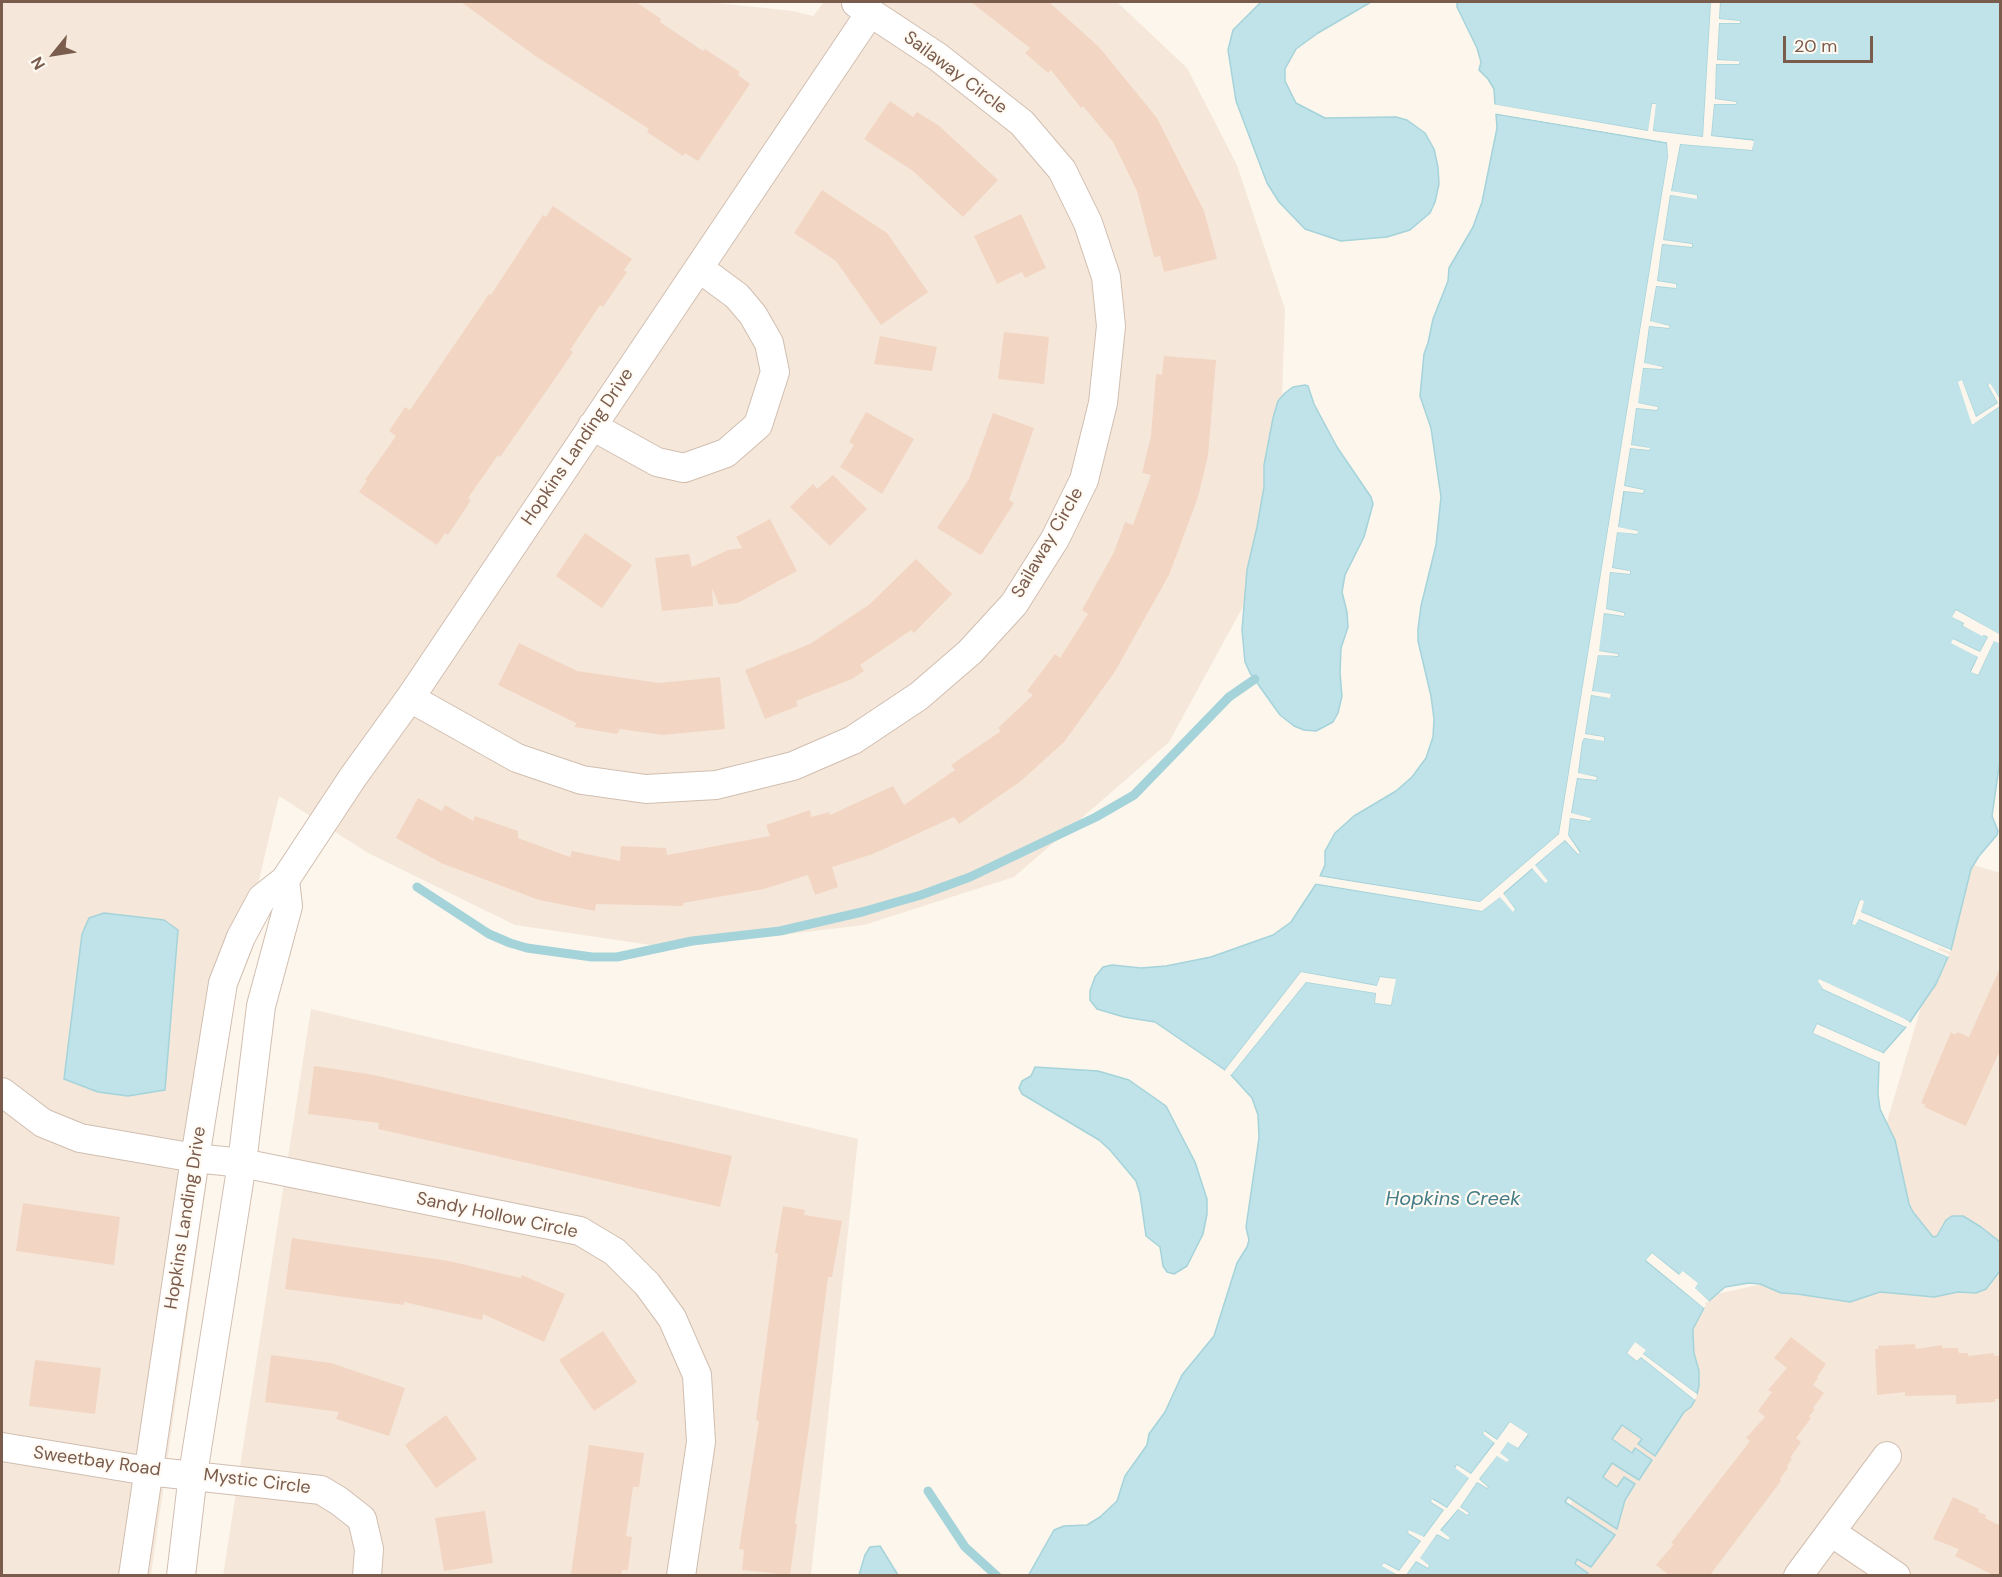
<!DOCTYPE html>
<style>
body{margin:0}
#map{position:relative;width:2002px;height:1577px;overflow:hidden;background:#fdf6ec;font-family:"DM Sans",sans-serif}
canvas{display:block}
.frame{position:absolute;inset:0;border:3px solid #7a5c4d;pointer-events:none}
.north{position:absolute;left:24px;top:24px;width:60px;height:60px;-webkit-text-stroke:4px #fffaf3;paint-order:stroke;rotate:240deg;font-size:16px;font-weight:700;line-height:24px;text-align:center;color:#7a5c4d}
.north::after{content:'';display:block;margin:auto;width:21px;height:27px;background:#7a5c4d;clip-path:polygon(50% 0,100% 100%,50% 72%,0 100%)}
.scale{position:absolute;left:1783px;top:36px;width:90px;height:27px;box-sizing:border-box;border:3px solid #7a5c4d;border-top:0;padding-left:8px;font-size:18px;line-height:21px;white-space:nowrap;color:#7a5c4d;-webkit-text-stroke:4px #fffaf3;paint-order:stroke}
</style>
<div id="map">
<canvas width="2002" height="1577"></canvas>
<div class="frame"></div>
<div class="north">N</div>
<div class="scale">20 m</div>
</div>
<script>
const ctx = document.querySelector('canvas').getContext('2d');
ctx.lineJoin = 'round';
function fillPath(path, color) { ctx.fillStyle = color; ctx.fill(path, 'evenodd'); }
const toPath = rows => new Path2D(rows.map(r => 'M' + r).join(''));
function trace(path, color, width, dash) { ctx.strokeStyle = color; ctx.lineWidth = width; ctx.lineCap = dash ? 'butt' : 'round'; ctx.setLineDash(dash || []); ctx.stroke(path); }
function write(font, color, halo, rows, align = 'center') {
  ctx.font = font + ' "DM Sans",sans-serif'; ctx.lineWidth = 4.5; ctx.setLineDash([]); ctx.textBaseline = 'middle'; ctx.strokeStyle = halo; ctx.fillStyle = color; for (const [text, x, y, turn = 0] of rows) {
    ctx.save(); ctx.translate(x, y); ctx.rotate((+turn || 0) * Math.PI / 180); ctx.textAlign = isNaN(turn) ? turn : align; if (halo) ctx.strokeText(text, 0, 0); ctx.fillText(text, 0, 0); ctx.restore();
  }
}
fillPath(toPath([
 [2,2,707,2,793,11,813,16,824,2,1117,2,1187,68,1237,165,1285,309,1281,427,1251,592,1169,742,1014,877,864,925,671,948,515,925,368,853,279,796,236,976,151,1575,2,1576],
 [1964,862,2000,873,2000,1575,1536,1576,1610,1423,1654,1365,1712,1295,1795,1277,1886,1125],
 [311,1009,858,1139,811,1575,223,1576]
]), '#f5e8da');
const water = toPath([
 [1261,2,1371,2,1318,33,1296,49,1285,69,1285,81,1296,103,1325,118,1396,117,1407,120,1425,133,1434,149,1438,167,1439,184,1435,202,1430,213,1410,230,1387,237,1341,241,1305,229,1279,202,1267,183,1236,101,1228,50,1233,30,1261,2],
 [1457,2,1711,2,1703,137,1653,131,1655,104,1652,104,1649,131,1495,105,1494,89,1488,79,1479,70,1481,62,1477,48,1457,7,1457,2],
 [1720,2,2000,2,2000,399,1989,384,1988,385,1998,403,1976,417,1962,381,1972,424,2000,406,2000,632,1999,635,1956,610,1953,617,1964,623,1963,626,1988,637,1980,652,1953,639,1978,657,1971,671,1978,675,1994,640,2000,644,2000,760,1992,816,1998,831,1997,835,1979,856,1971,869,1951,950,1861,912,1860,900,1852,924,1859,919,1948,957,1936,984,1910,1022,1819,980,1823,989,1906,1027,1883,1053,1817,1024,1813,1033,1879,1062,1878,1094,1880,1109,1895,1140,1909,1204,1913,1212,1933,1237,1937,1236,1946,1220,1952,1216,1963,1216,1981,1227,2000,1242,2000,1271,1986,1289,1976,1293,1958,1292,1934,1297,1880,1292,1850,1302,1797,1294,1781,1293,1760,1284,1749,1283,1725,1287,1709,1301,1694,1288,1697,1283,1684,1272,1680,1275,1652,1253,1646,1261,1704,1308,1693,1329,1693,1335,1694,1353,1699,1371,1699,1386,1697,1394,1643,1354,1645,1350,1635,1343,1627,1353,1637,1361,1641,1357,1695,1400,1691,1407,1684,1412,1655,1456,1638,1444,1642,1439,1622,1425,1612,1439,1632,1453,1635,1448,1652,1460,1639,1480,1612,1463,1603,1477,1617,1487,1624,1477,1635,1484,1625,1500,1617,1529,1568,1497,1565,1502,1615,1535,1591,1567,1577,1559,1575,1564,1588,1573,1586,1575,1406,1575,1416,1561,1428,1568,1429,1565,1419,1558,1437,1534,1448,1540,1449,1538,1440,1531,1458,1509,1467,1515,1469,1513,1460,1507,1477,1482,1487,1488,1488,1487,1479,1479,1497,1455,1509,1441,1518,1448,1528,1435,1510,1422,1497,1440,1485,1431,1483,1434,1495,1442,1471,1474,1457,1465,1455,1467,1470,1477,1447,1508,1433,1499,1431,1502,1444,1510,1423,1538,1410,1531,1408,1533,1421,1541,1399,1571,1384,1563,1396,1574,1395,1575,1028,1576,1054,1530,1064,1526,1087,1525,1100,1517,1117,1501,1125,1476,1147,1445,1149,1434,1165,1412,1182,1375,1214,1336,1237,1263,1247,1247,1249,1240,1246,1227,1259,1138,1258,1115,1252,1098,1231,1075,1306,982,1376,993,1375,1003,1391,1005,1395,979,1380,977,1378,986,1301,972,1225,1070,1155,1022,1124,1017,1097,1009,1090,1000,1090,991,1095,977,1103,967,1112,965,1141,968,1166,966,1211,957,1273,935,1291,922,1316,884,1482,911,1500,896,1515,909,1503,894,1533,868,1545,882,1547,881,1534,866,1565,840,1578,854,1580,852,1568,835,1570,818,1590,821,1590,818,1571,814,1577,778,1596,780,1597,777,1578,774,1582,742,1584,738,1604,740,1604,737,1585,734,1591,695,1609,697,1611,695,1592,692,1598,654,1618,656,1618,654,1598,651,1604,613,1623,616,1624,613,1606,609,1610,572,1630,574,1630,571,1612,568,1617,531,1636,534,1637,531,1618,528,1624,491,1643,493,1644,490,1624,486,1630,448,1649,450,1649,448,1631,445,1636,408,1657,410,1658,407,1637,403,1643,368,1662,369,1663,367,1644,364,1649,326,1669,328,1670,326,1650,322,1656,286,1675,288,1676,284,1657,281,1662,244,1692,247,1692,244,1663,240,1670,195,1697,198,1697,195,1671,192,1680,144,1752,150,1753,140,1711,136,1714,104,1735,104,1736,102,1715,99,1716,64,1739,64,1738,61,1717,60,1719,23,1740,23,1740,21,1719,19,1720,2],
 [1496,114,1667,143,1668,157,1559,834,1480,902,1320,876,1325,865,1325,851,1335,833,1354,816,1396,791,1412,777,1426,758,1433,737,1434,719,1431,696,1418,641,1418,629,1421,606,1436,545,1441,497,1431,428,1420,396,1424,354,1428,343,1433,319,1448,281,1449,268,1473,227,1482,202,1497,128,1496,114],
 [1305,385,1308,386,1314,404,1337,447,1371,497,1373,504,1364,537,1345,575,1342,592,1347,612,1348,627,1341,648,1340,673,1342,696,1338,713,1333,722,1316,731,1304,730,1294,726,1280,715,1250,673,1245,662,1242,630,1247,570,1257,527,1264,487,1264,465,1273,418,1278,401,1285,393,1293,387,1305,385],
 [104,913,164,920,178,930,165,1090,128,1096,98,1092,64,1079,82,934,89,918,104,913],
 [1035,1067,1098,1071,1129,1080,1166,1106,1195,1162,1207,1199,1207,1214,1203,1234,1187,1266,1174,1274,1167,1272,1163,1266,1160,1247,1146,1236,1140,1194,1136,1181,1110,1150,1099,1140,1022,1094,1019,1088,1022,1081,1031,1076,1035,1067],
 [880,1546,898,1575,859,1575,865,1555,870,1547,880,1546]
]);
fillPath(water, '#bfe3e8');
trace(water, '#a5d3da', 1.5);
fillPath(toPath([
 [1711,2,1714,2,1706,137,1704,139,1648,134,1493,106,1492,104,1648,131,1652,104,1656,104,1653,131,1703,137],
 [1717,2,1720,2,1719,19,1740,21,1740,23,1719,23,1717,60,1739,61,1739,64,1716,64,1715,99,1736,102,1736,104,1714,104,1711,136,1754,141,1752,150,1680,144,1671,191,1697,195,1697,199,1670,195,1663,240,1692,244,1692,247,1662,244,1657,281,1676,284,1676,288,1656,286,1650,321,1670,326,1669,328,1649,326,1644,363,1663,367,1662,369,1643,368,1638,403,1658,407,1657,410,1636,408,1631,445,1650,448,1649,450,1630,448,1624,486,1644,490,1643,493,1623,491,1618,527,1638,531,1637,534,1617,532,1612,568,1630,571,1630,574,1610,572,1606,609,1624,613,1624,616,1604,613,1599,651,1618,654,1618,656,1598,655,1592,691,1611,694,1610,698,1591,695,1585,734,1604,737,1604,741,1584,738,1582,742,1578,773,1597,777,1596,780,1577,778,1571,813,1591,818,1590,821,1570,818,1568,835,1580,853,1578,854,1565,840,1535,865,1548,881,1545,883,1532,868,1503,893,1515,909,1513,912,1500,897,1482,911,1313,883,1316,881,1481,908,1565,837,1677,143,1680,141,1750,147,1750,143,1711,139,1708,137,1711,104,1713,101],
 [1494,111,1668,140,1670,142,1671,157,1562,835,1480,905,1320,879,1317,876,1480,902,1559,834,1668,157,1667,142,1493,113],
 [1962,380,1976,417,1998,403,1988,385,1990,383,2000,399,2000,406,1972,425,1958,382],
 [1956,610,1999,634,2000,632,2000,637,1998,637,1957,614,1956,615,1966,621,1966,624,1991,636,1975,670,1977,671,1992,638,1994,638,2000,641,2000,644,1994,641,1978,675,1971,672,1978,657,1951,643,1953,639,1980,652,1988,637,1984,635,1982,636,1963,626,1964,623,1952,617],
 [1860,900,1864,901,1861,912,1951,950,1950,952,1859,914,1858,916,1949,954,1948,957,1859,919,1855,925,1852,924],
 [1301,972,1377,986,1380,977,1396,979,1391,1005,1375,1003,1376,993,1306,982,1231,1075,1229,1073,1304,979,1377,991,1379,993,1378,1000,1389,1002,1392,981,1382,980,1380,987,1377,989,1303,975,1227,1072,1225,1070],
 [1819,979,1903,1018,1910,1022,1908,1024,1824,985,1907,1024,1906,1027,1823,989,1818,981],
 [1817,1024,1883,1053,1882,1056,1818,1028,1817,1031,1880,1059,1879,1062,1813,1033],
 [1652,1253,1679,1275,1683,1271,1698,1283,1695,1288,1709,1301,1708,1303,1692,1290,1694,1284,1684,1276,1678,1278,1652,1257,1650,1260,1706,1305,1704,1308,1646,1260],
 [1635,1342,1646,1350,1643,1354,1697,1394,1695,1400,1641,1357,1637,1361,1627,1353],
 [1510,1422,1528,1434,1518,1448,1508,1442,1500,1453,1509,1460,1507,1462,1497,1456,1479,1479,1488,1487,1487,1488,1477,1482,1460,1507,1469,1513,1467,1515,1458,1509,1440,1530,1450,1538,1448,1540,1437,1534,1420,1558,1429,1565,1428,1568,1416,1561,1406,1575,1403,1576,1506,1439,1510,1438,1518,1444,1524,1435,1511,1426,1399,1576,1395,1575,1396,1574,1382,1566,1384,1563,1399,1571,1421,1541,1408,1533,1409,1530,1424,1537,1444,1510,1431,1502,1432,1499,1447,1508,1469,1478,1455,1468,1457,1465,1471,1474,1495,1443,1483,1434,1484,1431,1497,1440]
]), '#fdf6ec');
trace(toPath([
 [417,887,489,934,510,943,527,948,592,957,617,957,692,941,780,931,862,912,921,895,970,877,1096,817,1134,795,1229,697,1255,679],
 [928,1491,965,1547,997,1576]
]), '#a5d3da', 9);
fillPath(toPath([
 [461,2,636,2,661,19,660,22,703,51,705,49,740,72,738,75,750,84,698,161,685,153,683,156,647,132,649,129,534,55],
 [971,2,1049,2,1099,47,1157,118,1204,211,1217,259,1164,272,1160,256,1154,257,1137,191,1113,142,1083,106,1081,108,1051,70,1048,73,1025,53,1030,48],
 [890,101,913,117,917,112,938,125,998,180,963,217,913,171,864,139],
 [822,190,887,233,928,292,881,325,836,261,794,233],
 [553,206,632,259,624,270,627,272,603,307,600,305,570,350,573,352,550,386,500,457,498,455,468,498,471,500,448,535,445,533,437,545,359,492,367,481,365,480,396,436,389,431,405,407,410,410,489,294,491,295,543,215,546,217],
 [1021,214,1046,268,1025,278,1022,272,997,284,974,236],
 [1004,332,1049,337,1044,384,998,379],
 [880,336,937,347,932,371,874,364],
 [1164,356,1216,360,1208,456,1198,497,1169,575,1114,673,1064,742,1021,781,959,824,954,817,873,854,832,867,838,887,815,895,808,875,764,889,683,903,683,906,596,904,595,911,539,900,441,863,396,838,418,798,442,811,445,805,473,821,475,816,518,831,518,838,570,857,572,851,620,861,621,846,666,848,667,855,770,836,766,825,810,810,811,817,829,812,830,815,893,786,904,805,955,770,951,765,1001,731,998,728,1033,695,1027,691,1055,654,1060,658,1088,614,1082,610,1114,552,1125,522,1133,525,1151,475,1142,473,1151,436,1156,374,1162,375],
 [866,412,914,439,882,494,840,467,854,445,849,442],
 [993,413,1034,428,1009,500,1014,503,981,555,937,528,969,479],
 [833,475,867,509,830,546,790,507,813,484,817,489],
 [770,519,797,571,738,603,719,605,712,588,713,606,662,611,655,558,689,554,692,567,728,550,742,548,736,537],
 [585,533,632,565,602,608,556,576],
 [916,559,952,594,914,633,911,630,860,665,864,671,852,679,796,701,798,706,765,719,745,670,810,644,870,604],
 [519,643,577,671,659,683,720,677,725,729,663,735,620,729,617,734,575,727,576,723,498,685],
 [2001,966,2001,1048,1966,1126,1924,1107,1926,1105,1921,1103,1951,1032,1955,1035,1957,1032,1969,1037],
 [314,1066,369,1074,732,1156,720,1207,378,1129,379,1123,308,1114],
 [23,1203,120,1217,114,1265,16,1251],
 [783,1206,805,1210,804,1215,842,1221,832,1277,828,1277,809,1427,795,1524,797,1525,790,1575,742,1570,744,1550,739,1549,759,1421,756,1420,778,1253,775,1253],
 [292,1238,449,1261,521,1278,522,1275,565,1294,544,1342,483,1314,482,1320,404,1302,404,1305,285,1289],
 [603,1331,637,1382,594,1411,559,1360],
 [1791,1337,1826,1364,1817,1377,1818,1378,1813,1385,1824,1393,1813,1408,1815,1410,1809,1416,1811,1418,1796,1438,1801,1442,1790,1458,1792,1459,1787,1466,1788,1468,1780,1479,1781,1481,1710,1575,1669,1575,1656,1565,1674,1544,1671,1543,1750,1441,1746,1438,1765,1417,1758,1411,1772,1392,1768,1390,1787,1368,1774,1358],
 [1915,1344,1916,1349,1942,1345,1942,1348,1958,1348,1959,1353,1968,1353,1968,1356,1994,1353,1994,1356,2001,1355,2001,1399,1995,1399,1995,1402,1956,1404,1956,1395,1905,1396,1905,1392,1877,1395,1875,1349,1879,1349,1878,1346],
 [271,1355,331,1363,405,1388,389,1436,336,1419,339,1412,265,1402],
 [35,1360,101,1368,95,1414,29,1406],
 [446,1415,477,1459,436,1488,405,1445],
 [589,1445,644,1453,639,1487,633,1487,626,1536,632,1537,628,1570,622,1570,621,1575,571,1575],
 [1953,1497,1979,1509,1978,1512,1986,1515,1985,1518,2001,1526,2001,1575,1993,1575,1955,1556,1959,1549,1933,1539],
 [485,1511,493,1563,444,1571,435,1518]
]), '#f3d5c3');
const street = toPath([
 [592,426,657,462,684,468,726,453,758,425,775,372,769,343,753,315,737,296,699,268],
 [410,698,517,758,582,780,646,789,716,785,793,766,853,740,919,696,970,652,1014,604,1055,539,1084,480,1103,403,1111,326,1106,277,1088,223,1062,170,1022,123,938,57,856,3],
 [2,1092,43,1123,80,1138,195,1158,242,1163,580,1231,615,1252,647,1284,672,1318,697,1375,701,1442,681,1576],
 [2,1447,148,1471,321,1490,339,1501,362,1519,369,1549,367,1576],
 [1831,1532,1896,1576],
 [133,1576,195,1158,223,983,241,937,262,898,285,880,353,777,410,698,870,13],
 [181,1576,193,1474,242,1163,261,1006,288,906,285,880],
 [1798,1576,1887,1456]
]);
trace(street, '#d1beb0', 30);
trace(street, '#fff', 28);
write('18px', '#7a5c4d', '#fffaf3', [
 ["Sailaway Circle",955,73,37],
 ["Hopkins Landing Drive",578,447,-56],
 ["Sailaway Circle",1048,543,-60],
 ["Sandy Hollow Circle",497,1216,12],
 ["Hopkins Landing Drive",186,1218,-81],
 ["Sweetbay Road",97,1462,8],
 ["Mystic Circle",257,1482,7]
]);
write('italic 20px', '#437c86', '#fffaf3', [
 ["Hopkins Creek",1453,1200]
]);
</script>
